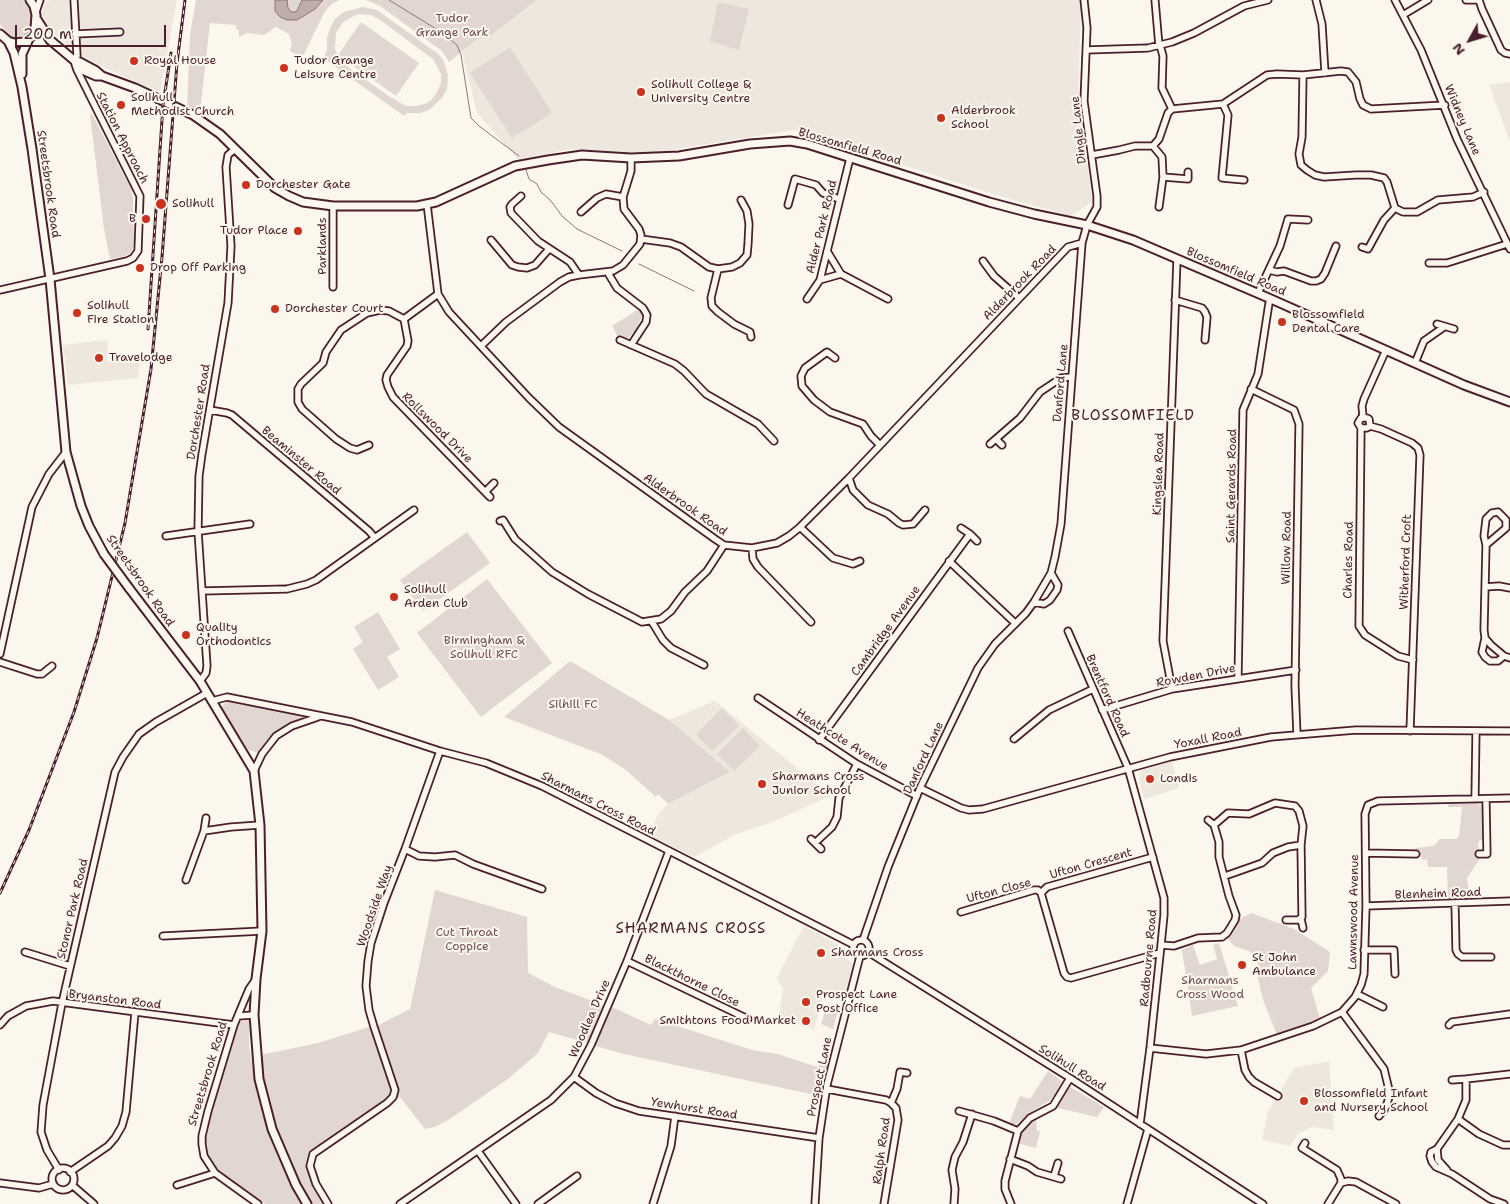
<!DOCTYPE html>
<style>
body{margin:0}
#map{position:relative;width:1510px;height:1204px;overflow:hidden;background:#fbf7ec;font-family:"Shantell Sans",sans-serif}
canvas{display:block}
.north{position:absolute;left:1445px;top:15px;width:50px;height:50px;-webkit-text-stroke:4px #fbf7ec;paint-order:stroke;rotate:231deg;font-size:14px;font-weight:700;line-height:20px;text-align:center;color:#4a1f2b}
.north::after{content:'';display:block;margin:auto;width:18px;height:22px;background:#4a1f2b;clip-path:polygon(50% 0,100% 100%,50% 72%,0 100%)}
.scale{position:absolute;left:15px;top:25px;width:151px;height:22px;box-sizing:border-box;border:2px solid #4a1f2b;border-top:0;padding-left:6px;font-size:15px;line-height:18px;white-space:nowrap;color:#4a1f2b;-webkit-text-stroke:4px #fbf7ec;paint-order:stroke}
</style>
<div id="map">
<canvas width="1510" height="1204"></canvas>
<div class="north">N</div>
<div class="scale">200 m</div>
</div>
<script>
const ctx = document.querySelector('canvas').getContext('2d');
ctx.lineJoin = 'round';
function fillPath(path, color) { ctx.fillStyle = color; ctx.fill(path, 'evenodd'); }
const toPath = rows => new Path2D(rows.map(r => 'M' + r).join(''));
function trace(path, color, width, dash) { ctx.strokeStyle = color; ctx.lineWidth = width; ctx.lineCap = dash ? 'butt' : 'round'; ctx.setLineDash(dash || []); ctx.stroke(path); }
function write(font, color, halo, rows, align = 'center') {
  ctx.font = font + ' "Shantell Sans",sans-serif'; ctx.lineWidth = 4; ctx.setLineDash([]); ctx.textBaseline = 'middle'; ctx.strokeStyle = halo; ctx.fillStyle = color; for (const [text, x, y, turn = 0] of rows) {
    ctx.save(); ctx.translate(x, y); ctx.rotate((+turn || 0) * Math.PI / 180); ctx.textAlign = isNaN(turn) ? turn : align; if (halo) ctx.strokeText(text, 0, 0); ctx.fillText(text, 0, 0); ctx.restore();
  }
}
fillPath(toPath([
 [50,0,70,0,73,51,47,28,42,13,46,2],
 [79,0,177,0,160,92,131,80,80,55,79,37],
 [537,0,1080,0,1081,7,1078,104,1093,201,1071,216,992,194,795,130,659,152,627,152,573,149,518,159,477,113,462,52,476,40,490,36],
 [1510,82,1510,142,1489,85],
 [108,340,107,361,140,363,138,378,68,385,63,345],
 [715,701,831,796,772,822,736,834,694,857,649,835,658,815,668,804,729,773,669,720],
 [1172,761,1179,788,1144,799,1139,778,1141,770],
 [804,926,842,947,848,960,854,965,845,995,825,990,814,1029,779,1020,783,987,779,984,779,981,776,979],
 [1329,1061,1334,1130,1312,1127,1298,1134,1290,1146,1262,1140,1268,1112,1294,1068]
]), '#eee7de');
fillPath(toPath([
 [0,0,23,0,27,4,33,17,31,25,24,36,15,38,9,35,0,24],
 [196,0,340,0,332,4,325,11,302,58,290,51,292,43,289,34,276,27,264,35,247,33,239,37,239,30,236,29,236,25,210,23,200,112,187,108,190,35],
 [366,0,537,0,490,36,476,40,449,62,442,51,380,6],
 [718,2,749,9,739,50,710,41],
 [362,7,377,10,437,53,443,59,448,75,447,89,442,98,429,110,420,113,407,113,404,116,323,58,327,50,327,38,330,28,335,19,344,12],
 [358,14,371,15,380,20,433,59,441,74,441,83,436,94,432,99,427,103,417,106,406,106,390,97,341,62,335,49,336,33,343,22],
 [361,22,419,63,396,96,338,55],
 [510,47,552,113,512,138,470,73],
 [92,114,131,189,133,200,134,245,131,253,122,257,110,259,104,229,90,115],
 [639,309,642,316,636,330,627,339,618,337,612,326],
 [467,532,490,563,423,611,400,580],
 [487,579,552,663,481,717,417,633],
 [378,612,400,649,387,657,399,677,378,690,353,649,363,642,354,627],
 [570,661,669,720,730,772,668,804,658,794,656,797,626,770,603,755,504,717],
 [227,700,303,716,269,737,258,753,247,749,221,708],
 [722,708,739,726,712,751,696,734],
 [743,728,760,746,734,771,717,754],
 [1449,802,1476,802,1483,807,1484,838,1478,842,1479,853,1481,857,1467,878,1469,893,1478,892,1479,900,1448,901,1447,867,1428,867,1427,859,1423,860,1415,848,1434,846,1440,839,1456,839,1459,836,1462,807,1448,807],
 [435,890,527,917,528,973,555,987,603,1005,587,1043,549,1032,538,1053,508,1079,448,1120,435,1127,425,1129,400,1097,394,1101,397,1087,377,1026,410,1009],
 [1251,913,1294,929,1330,952,1328,971,1311,988,1320,1019,1277,1035,1263,1000,1256,969,1259,967,1256,958,1249,951,1234,946,1227,938,1239,919],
 [1219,943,1238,1006,1192,1016,1182,950,1193,945,1200,965,1217,959,1213,945],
 [827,1006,838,1011,833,1029,821,1024],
 [612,1007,651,1025,655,1019,752,1050,778,1054,817,1067,830,1057,820,1096,624,1054,595,1046],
 [249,1020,249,1046,257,1092,272,1143,286,1175,302,1204,265,1204,217,1171,208,1158,205,1146,205,1129,236,1025,239,1022],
 [369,1027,372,1029,393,1089,392,1093,389,1098,315,1148,308,1160,308,1171,324,1204,312,1204,295,1176,277,1133,266,1092,260,1055,318,1043],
 [1048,1071,1062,1081,1056,1093,1049,1101,1031,1112,1016,1124,1009,1124,1020,1096,1030,1099],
 [1070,1087,1104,1107,1097,1117,1054,1107,1066,1090],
 [1036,1117,1037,1131,1040,1131,1036,1148,1017,1143,1020,1133,1025,1126]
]), '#e2d7d0');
const water = toPath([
 [275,0,287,0,288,8,291,12,295,12,297,11,302,0,323,0,315,9,297,20,287,20,280,17,275,11,275,0]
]);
fillPath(water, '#bfadaa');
trace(water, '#907477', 1);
trace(toPath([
 [389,0,441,32,457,45,461,55,471,118,479,126,519,156],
 [526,170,529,179,537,184,541,192,551,201,562,216,577,229,622,251],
 [639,264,694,291]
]), '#907477', 1);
const minor = toPath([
 [1155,0,1159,46],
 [1316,0,1322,24,1325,73],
 [1395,0,1421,50,1457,139,1510,249],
 [1466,0,1479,0,1482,9,1501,50,1505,53,1510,54],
 [36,12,40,0],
 [1403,15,1428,0],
 [75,34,120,32],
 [1160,45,1163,56,1162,88,1172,109],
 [1086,50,1148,48,1172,42,1194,33,1244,6,1268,0],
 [74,60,77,56,74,0],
 [1303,75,1302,137,1299,154,1301,165,1307,170,1315,175,1324,177,1356,175,1371,175,1384,178,1387,182,1395,208,1403,212,1417,212,1438,200,1473,197,1484,192],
 [1223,104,1228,115,1222,178,1244,180],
 [1153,146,1162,157,1163,177,1159,207],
 [1092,155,1119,150,1135,146,1153,146,1159,139,1168,113,1172,109,1223,104,1267,75,1277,74,1303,75,1341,71,1348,72,1356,82,1360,99,1363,105,1371,109,1445,105],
 [1163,177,1188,179,1188,172],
 [521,196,512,204,510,207,511,213,538,241,570,262,579,275],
 [427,204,438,294,449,312,529,398,559,427,715,539,724,545,752,548,777,543,789,536,799,528,849,478,1068,247,1082,243],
 [788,205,795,179,816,185,823,193,839,199],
 [333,206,333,287],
 [581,212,597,198,606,194,623,197],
 [641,239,670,243,681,247,709,267,718,269,732,267,740,263,747,255,748,244,749,224,747,211,741,200],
 [491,240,512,265,518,267,527,268,535,265,549,249],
 [1362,247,1368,249,1384,220,1395,208],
 [827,251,841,274,888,299],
 [983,261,994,276,1019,298],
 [1429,263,1447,263,1507,244],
 [718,269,711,298,712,306,718,312,734,324,750,332,751,337],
 [1269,270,1277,272,1284,271,1311,281,1316,281,1321,279,1325,273,1336,246],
 [608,273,617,288,643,308,647,315,646,322,631,345],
 [820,280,841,274],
 [0,290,127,261,133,258,138,251,140,196,77,70,75,64],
 [1258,293,1280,246,1288,219,1308,220],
 [807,299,820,280,850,158],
 [1175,300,1202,308,1205,312,1207,317,1205,340],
 [404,319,408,341,407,346,387,375,386,380,388,387,393,397,490,497],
 [1437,324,1454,329],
 [620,340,675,364,684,371,706,394,758,424,774,441],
 [481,346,506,322,560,282,569,277,579,275,613,271,623,265,636,249,640,244,641,235,639,229,624,209,623,197,631,171,631,158],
 [835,358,827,352,805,368,801,376,802,386,814,400,830,412,863,424,871,436,879,444],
 [1415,363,1424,341,1444,327],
 [1251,389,1294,410,1299,424,1295,686,1297,735],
 [210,410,227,413,232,415,369,531,375,538],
 [1363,417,1362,406,1364,399,1386,350],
 [1370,426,1381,429,1412,443,1418,448,1420,455,1410,731],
 [1361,428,1367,428,1370,426,1369,419,1367,418,1361,418,1358,423,1361,428,1359,626,1365,635,1398,656,1413,660],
 [996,439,1002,445],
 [990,444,1020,418,1040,392,1061,378,1071,377],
 [369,445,357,450,350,448,336,439,302,409,298,402,298,389,301,384,323,363,326,352,341,330,367,313,380,310,389,311,404,319,438,294],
 [849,478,853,490,868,505,888,514,899,523,903,525,913,524,925,510],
 [486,491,494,483],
 [500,521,503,520,515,539,552,572,588,594,642,622,661,619,671,611,685,592,707,571,724,545],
 [800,527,833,558,853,564,860,561],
 [970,534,977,541],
 [166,536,250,524],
 [1486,545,1506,528,1506,520,1498,512,1492,513,1486,519,1484,536,1486,545,1484,630,1485,638,1491,645,1504,656,1510,658],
 [752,548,753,559,758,567,811,622],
 [949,561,1015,623],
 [1485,587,1499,586,1510,588],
 [202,591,287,589,307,584,316,580,414,510],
 [1034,602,1044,604,1050,600,1057,590,1058,585,1051,573],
 [652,622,663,640,671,648,704,665],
 [1068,631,1128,768,1164,898,1164,915,1161,945,1150,1048,1140,1124],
 [1485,638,1482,652,1485,657,1490,661,1498,661,1504,656],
 [0,654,32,507,49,474,66,452],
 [0,662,37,674,42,674,52,666],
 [1238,678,1243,410,1258,374,1269,303,1271,299],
 [200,681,206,673,207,666,198,531,199,476,202,454,228,303,231,246,226,167,228,155,235,149],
 [1172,689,1163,641,1177,259],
 [758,698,857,764,917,796],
 [212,701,227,697,352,722,440,751,486,763,542,786,854,945],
 [1102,710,1172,689,1296,670],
 [1014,739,1049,710,1093,689],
 [819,740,970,534,961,528],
 [254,771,262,754,276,736,292,726,318,717],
 [920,788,961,808,969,810,983,809,1170,757,1271,737,1356,730,1510,731],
 [1475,799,1476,731],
 [1208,820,1214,825],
 [204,831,206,818],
 [811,839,821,849],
 [816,842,832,827,837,817,839,798,857,764],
 [405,849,419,856,435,857,455,855,473,864,542,889],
 [1366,853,1416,854],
 [1479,854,1487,854,1486,800],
 [1153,857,1047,887,1041,893,1064,973,1067,977,1071,978,1160,953],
 [1225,876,1262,863,1273,853,1288,847,1301,845],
 [186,880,204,831,231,827,260,825],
 [1455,904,1456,950,1458,954,1462,957,1491,957],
 [1366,906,1510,901],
 [961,912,1034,890,1038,890,1041,893],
 [1301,919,1303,928],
 [163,936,262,931],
 [863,940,888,867,920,788,978,668,995,644,1026,613,1034,602,1051,573,1055,557,1061,524,1082,243,1087,225,1097,207,1097,196,1084,101,1087,28,1084,0],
 '853 948a8 8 0 1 1 16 0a8 8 0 1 1-16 0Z',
 [1161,945,1174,946,1198,938,1222,937,1227,933,1235,920,1236,915,1229,896,1219,857,1219,842,1214,825,1228,813,1249,814,1275,803,1295,806,1299,811,1303,826,1301,845,1302,917,1298,920,1286,920],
 [1364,950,1394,950,1395,974],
 [25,952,70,966],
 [868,952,1070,1078,1263,1204],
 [627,961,748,1019],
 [256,979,249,989,234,1025,208,1111,202,1136,202,1144,204,1156,215,1173,258,1204],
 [1357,994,1383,1007],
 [1342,1012,1384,1069,1390,1094,1386,1107,1379,1116],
 [238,1016,254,1015],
 [0,1025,8,1016,26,1006,53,1001,234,1025],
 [1449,1025,1452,1022,1510,1014],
 [1150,1048,1206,1054,1241,1050,1313,1026,1342,1012,1355,997,1361,985,1364,974,1366,906,1365,814,1368,805,1378,801,1510,798],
 [1241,1050,1245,1070,1249,1077,1254,1082,1278,1096],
 [574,1077,596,1093,615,1103,639,1111,819,1138],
 [1452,1080,1466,1079],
 [827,1089,886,1100,891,1103,896,1108,898,1120,884,1204],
 [891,1103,897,1089,900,1072,907,1073],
 [959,1111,994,1121,1018,1131],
 [1458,1119,1479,1134,1503,1145,1510,1145],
 [1305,1143,1302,1148,1337,1170,1341,1179,1341,1183],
 [1437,1149,1438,1160,1447,1170],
 [478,1151,516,1204],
 [1010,1159,1028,1166,1037,1172,1061,1179],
 '52 1179a11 11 0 1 1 22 0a11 11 0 1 1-22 0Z',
 [59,1170,47,1150,41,1132,43,1105,62,1003,115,772,123,757,139,734,156,722,207,693],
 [70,1172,108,1146,115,1138,122,1126,126,1112,135,1012],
 [1054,1176,1058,1163],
 [0,1183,39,1188,53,1184],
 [72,1185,94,1204],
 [177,1185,215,1173],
 [328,1204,316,1184,310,1166,313,1154,387,1103,393,1097,395,1090,374,1027,369,1010,366,986,368,961,371,943,384,903,405,849,440,751],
 [400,1204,551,1100,574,1077,591,1045,627,961,669,851],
 [538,1204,577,1176],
 [653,1204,671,1146,675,1116],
 [815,1204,819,1138,827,1085,860,956],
 [954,1204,955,1189,952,1170,955,1157,963,1142,972,1114],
 [1011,1204,1005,1189,1005,1181,1018,1131,1030,1118,1053,1106,1070,1078],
 [1127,1204,1148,1129],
 [1328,1204,1341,1183,1348,1181,1356,1182,1396,1204],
 [1504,1204,1490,1199,1452,1174,1436,1167,1432,1162,1430,1156,1431,1152,1437,1149,1458,1119,1466,1100,1466,1079,1510,1074]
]);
const major = toPath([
 [36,18,50,40,75,61,80,69,96,76,102,76,135,88,193,115,220,134,275,188,289,196,303,202,333,206,417,206,436,202,515,166,548,160,582,155,631,158,679,156,750,144,790,141,807,144,989,202,1034,214,1087,225,1133,240,1271,299,1464,385,1510,402],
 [0,34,8,41,14,43,24,42,32,36,35,28,36,15,34,6,30,0],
 [8,41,14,53,22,87,32,149,50,279,66,452,81,506,89,526,104,554],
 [75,61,80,62,95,70,102,76],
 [22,74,22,54,29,39],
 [129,588,200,681,254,771,260,825,262,931,256,979,254,1015,259,1079,272,1129,296,1185,307,1204]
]);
trace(minor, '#4a1f2b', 9);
trace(major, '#4a1f2b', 11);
trace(minor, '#fbf7ec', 5.5);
trace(major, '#fbf7ec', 7);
const rail = toPath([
 [148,329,163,105,171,53],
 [0,893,29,830,74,712,97,638,125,523,151,369,162,257,177,63,185,0]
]);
trace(rail, '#4a1f2b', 3);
trace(rail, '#fbf7ec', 1, [4]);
const majorBridge = toPath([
 [104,554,129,588]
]);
trace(majorBridge, '#4a1f2b', 11, []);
trace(majorBridge, '#fbf7ec', 7);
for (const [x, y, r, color] of [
 [134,61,5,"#c8321e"],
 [284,68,5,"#c8321e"],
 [641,92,5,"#c8321e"],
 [121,105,5,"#c8321e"],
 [941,118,5,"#c8321e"],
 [246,185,5,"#c8321e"],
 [161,204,6,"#c8321e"],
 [146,219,5,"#c8321e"],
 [298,231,5,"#c8321e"],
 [140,268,5,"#c8321e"],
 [275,309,5,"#c8321e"],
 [77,313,5,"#c8321e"],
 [1282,322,5,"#c8321e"],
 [99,358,5,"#c8321e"],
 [394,597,5,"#c8321e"],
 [186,635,5,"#c8321e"],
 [1150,779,5,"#c8321e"],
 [762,784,5,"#c8321e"],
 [821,953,5,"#c8321e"],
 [1242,965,5,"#c8321e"],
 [806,1002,5,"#c8321e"],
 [806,1021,5,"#c8321e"],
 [1304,1101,5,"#c8321e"]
]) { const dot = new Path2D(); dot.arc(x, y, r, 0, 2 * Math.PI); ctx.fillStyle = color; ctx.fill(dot); trace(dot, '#fbf7ec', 2); }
write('12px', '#704d54', '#fbf7ec', [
 ["Tudor",452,19],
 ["Grange Park",452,33],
 ["Birmingham &",484,641],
 ["Solihull RFC",484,655],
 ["Silhill FC",573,705],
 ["Cut Throat",467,933],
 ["Coppice",467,947],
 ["Sharmans",1210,981],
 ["Cross Wood",1210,995]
]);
write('12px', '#4a1f2b', '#fbf7ec', [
 ["Royal House",144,61],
 ["Tudor Grange",294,61],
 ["Leisure Centre",294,75],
 ["Solihull College &",651,85],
 ["University Centre",651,99],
 ["Solihull",131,98],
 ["Methodist Church",131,112],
 ["Alderbrook",951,111],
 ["School",951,125],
 ["Dorchester Gate",256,185],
 ["Solihull",172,204],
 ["B",136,219,"right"],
 ["Tudor Place",288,231,"right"],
 ["Drop Off Parking",150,268],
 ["Solihull",87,306],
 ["Fire Station",87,320],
 ["Dorchester Court",285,309],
 ["Blossomfield",1292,315],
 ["Dental Care",1292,329],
 ["Travelodge",109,358],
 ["Solihull",404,590],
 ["Arden Club",404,604],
 ["Quality",196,628],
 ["Orthodontics",196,642],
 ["Sharmans Cross",772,777],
 ["Junior School",772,791],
 ["Londis",1160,779],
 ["Sharmans Cross",831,953],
 ["St John",1252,958],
 ["Ambulance",1252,972],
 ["Prospect Lane",816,995],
 ["Post Office",816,1009],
 ["Smithtons Food Market",796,1021,"right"],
 ["Blossomfield Infant",1314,1094],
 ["and Nursery School",1314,1108]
], 'left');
write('12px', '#4a1f2b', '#fbf7ec', [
 ["Widney Lane",1462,120,67],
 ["Dingle Lane",1079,130,-96],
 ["Station Approach",122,138,63],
 ["Blossomfield Road",850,147,16],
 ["Streetsbrook Road",48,184,82],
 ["Alder Park Road",822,227,-76],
 ["Parklands",323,246,-90],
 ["Blossomfield Road",1236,272,23],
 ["Alderbrook Road",1020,283,-46],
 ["Danford Lane",1061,383,-85],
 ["Dorchester Road",199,412,-81],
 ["Rollswood Drive",437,428,45],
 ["Beaminster Road",301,461,40],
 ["Kingslea Road",1159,474,-88],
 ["Saint Gerards Road",1232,486,-89],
 ["Alderbrook Road",685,505,35],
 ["Willow Road",1287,548,-89],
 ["Charles Road",1349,560,-89],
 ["Witherford Croft",1406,562,-88],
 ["Streetsbrook Road",140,581,55],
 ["Cambridge Avenue",886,631,-54],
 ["Rowden Drive",1196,676,-11],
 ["Brentford Road",1107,696,66],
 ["Yoxall Road",1208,739,-11],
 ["Heathcote Avenue",842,740,32],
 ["Danford Lane",924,758,-65],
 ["Sharmans Cross Road",598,804,27],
 ["Ufton Crescent",1091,864,-16],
 ["Ufton Close",999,891,-15],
 ["Blenheim Road",1438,894,-2],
 ["Woodside Way",375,906,-71],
 ["Stonor Park Road",73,909,-77],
 ["Lawnswood Avenue",1354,912,-89],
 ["Radbourne Road",1149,958,-85],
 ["Blackthorne Close",692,981,26],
 ["Bryanston Road",115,1000,7],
 ["Woodlea Drive",590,1019,-66],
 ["Solihull Road",1072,1068,32],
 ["Streetsbrook Road",208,1074,-73],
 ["Prospect Lane",820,1077,-78],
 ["Yewhurst Road",694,1109,9],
 ["Ralph Road",882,1151,-82]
]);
ctx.letterSpacing = '1px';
write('15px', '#4a1f2b', '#fbf7ec', [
 ["BLOSSOMFIELD",1133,416],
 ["SHARMANS CROSS",691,929]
]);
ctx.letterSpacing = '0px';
</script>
